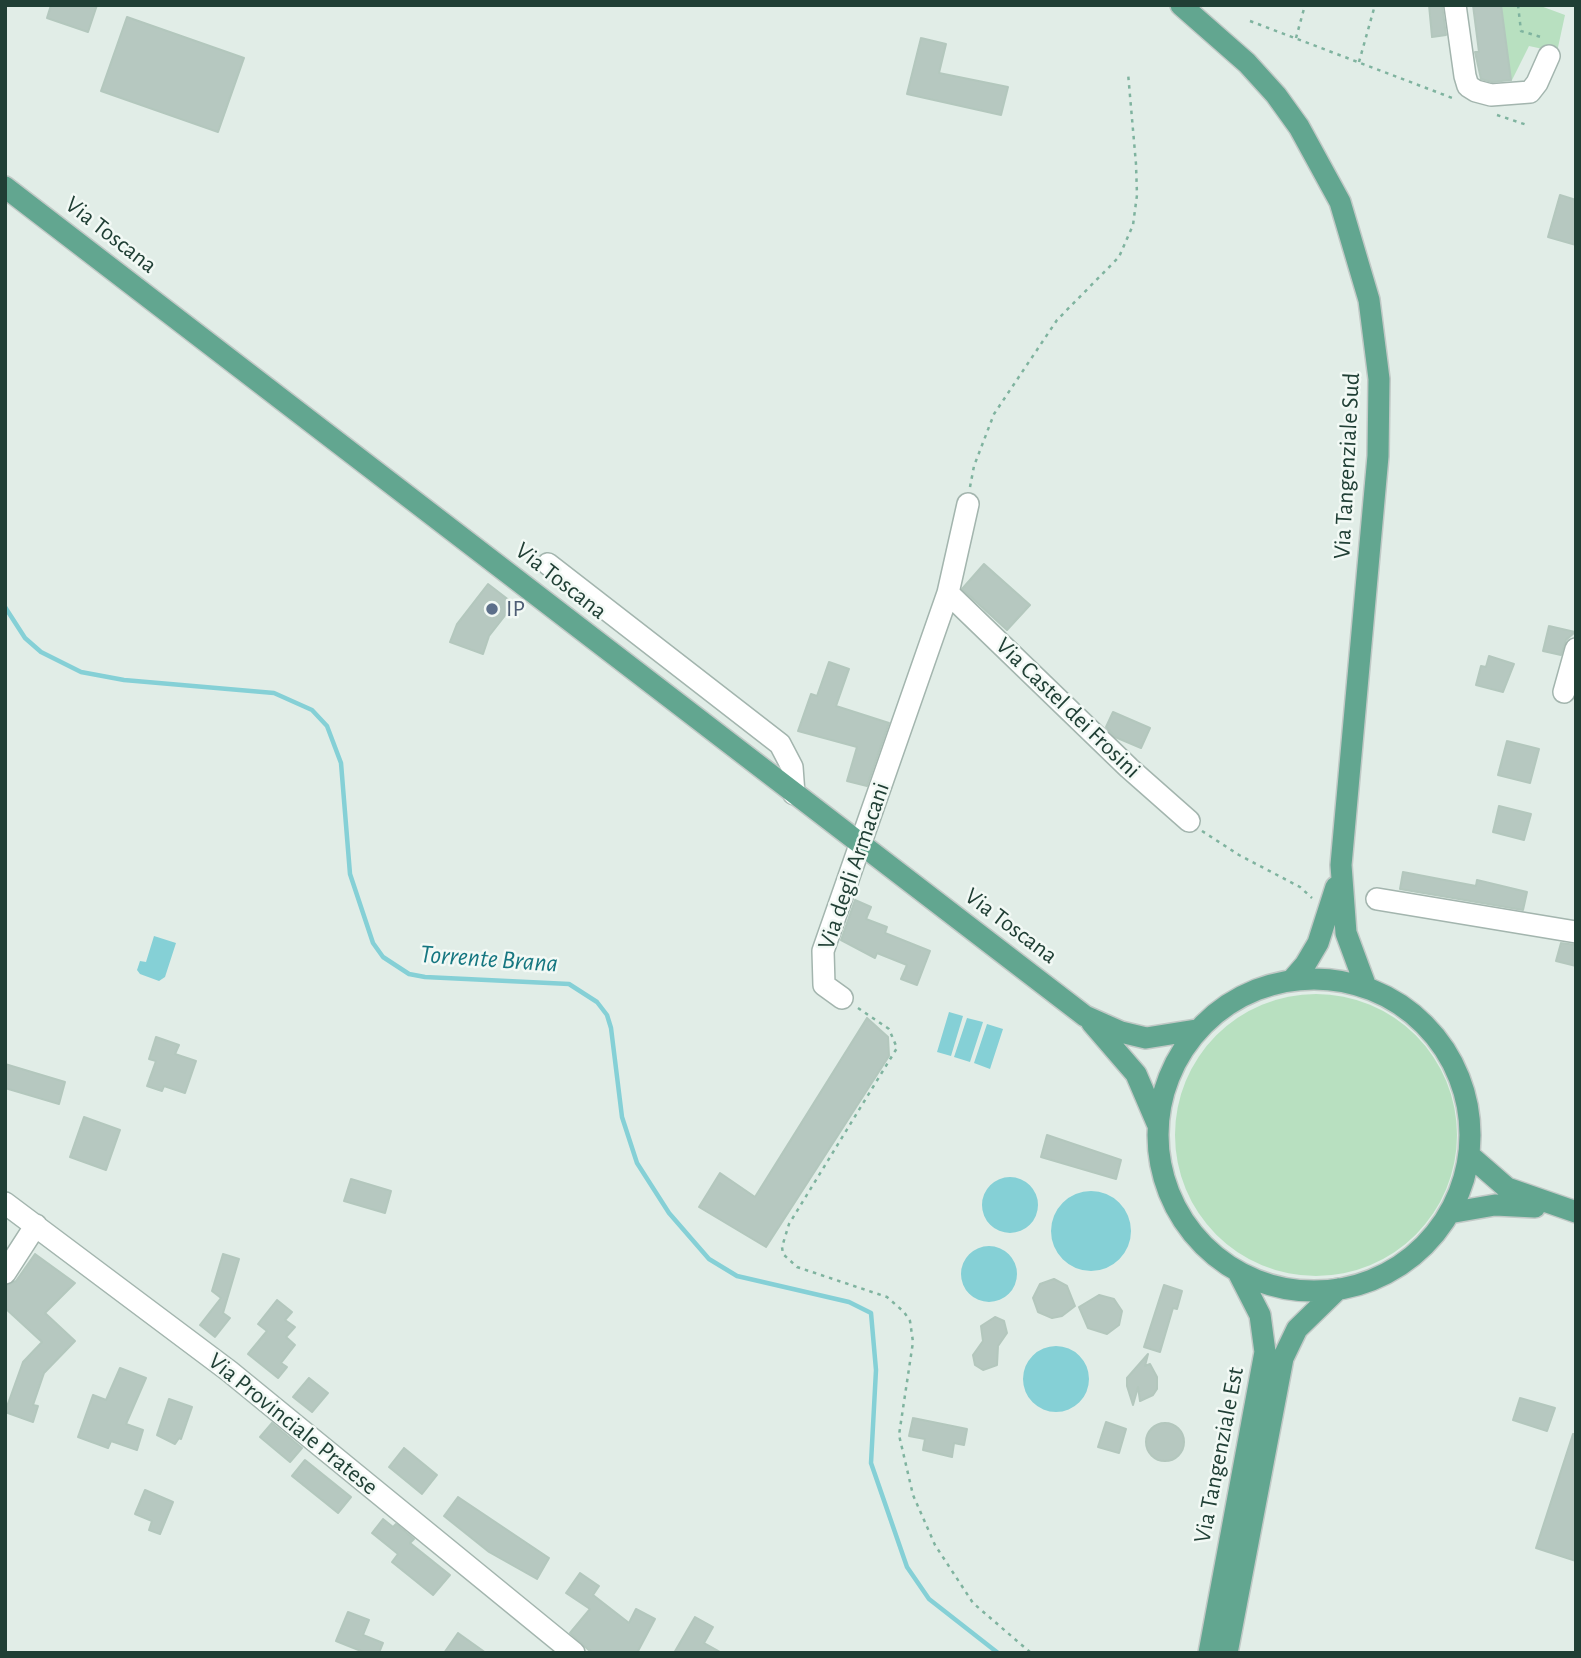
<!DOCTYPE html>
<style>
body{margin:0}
#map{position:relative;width:1581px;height:1658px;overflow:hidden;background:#e1ede7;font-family:"Alegreya Sans",sans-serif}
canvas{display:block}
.frame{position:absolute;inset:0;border:7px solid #203f35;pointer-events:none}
</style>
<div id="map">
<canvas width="1581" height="1658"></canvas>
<div class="frame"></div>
</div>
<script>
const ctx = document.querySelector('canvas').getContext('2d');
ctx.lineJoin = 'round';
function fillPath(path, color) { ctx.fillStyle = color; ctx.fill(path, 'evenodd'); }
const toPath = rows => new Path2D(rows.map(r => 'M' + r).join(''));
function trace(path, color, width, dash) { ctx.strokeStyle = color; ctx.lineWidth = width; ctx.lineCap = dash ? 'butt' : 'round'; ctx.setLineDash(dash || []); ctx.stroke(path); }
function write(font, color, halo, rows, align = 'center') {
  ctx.font = font + ' "Alegreya Sans",sans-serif'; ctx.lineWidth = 5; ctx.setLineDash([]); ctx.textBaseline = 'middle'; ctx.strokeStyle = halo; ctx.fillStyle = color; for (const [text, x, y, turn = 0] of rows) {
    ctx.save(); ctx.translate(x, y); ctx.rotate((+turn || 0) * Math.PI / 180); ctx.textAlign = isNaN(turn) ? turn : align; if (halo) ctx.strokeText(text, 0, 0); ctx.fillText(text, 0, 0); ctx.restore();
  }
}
fillPath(toPath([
 [1501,5,1538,5,1565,15,1557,52,1529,46,1511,82],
 '1175 1135a141 141 0 1 1 282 0a141 141 0 1 1-282 0Z'
]), '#b8e0c0');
fillPath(toPath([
 [154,936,176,943,165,977,159,981,140,974,137,970,140,961,146,962],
 [949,1012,963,1016,951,1056,937,1052],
 [967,1018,983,1022,970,1062,954,1057],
 [987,1024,1003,1029,990,1069,974,1063],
 '982 1205a28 28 0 1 1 56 0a28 28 0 1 1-56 0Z',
 '1051 1231a40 40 0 1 1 80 0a40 40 0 1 1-80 0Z',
 '961 1274a28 28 0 1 1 56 0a28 28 0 1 1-56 0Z',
 '1023 1379a33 33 0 1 1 66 0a33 33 0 1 1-66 0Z'
]), '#85d0d6');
trace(toPath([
 [5,607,25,638,41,652,81,672,124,680,274,693,312,710,327,726,341,763,350,874,373,943,383,957,409,974,425,977,569,984,597,1002,607,1015,611,1028,622,1117,637,1163,669,1213,709,1259,737,1276,849,1302,871,1313,876,1370,871,1463,907,1567,929,1599,998,1653]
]), '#85d0d6', 4.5);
const building = toPath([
 [51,5,97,5,88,32,47,18,51,5],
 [1429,5,1442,5,1446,35,1432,37,1429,5],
 [1473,5,1501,5,1511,80,1492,82,1481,79,1475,52,1479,52,1473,5],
 [127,17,244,58,218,132,101,91,127,17],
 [921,38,946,44,939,73,1008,87,1001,115,907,94,921,38],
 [1560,195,1576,200,1576,245,1548,237,1560,195],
 [984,564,1030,605,1007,630,962,589,984,564],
 [488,584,514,604,489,636,483,654,450,642,457,624,488,584],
 [1549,626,1575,632,1566,640,1561,655,1543,651,1549,626],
 [1489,656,1514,664,1503,692,1476,685,1481,666,1486,667,1489,656],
 [829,662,849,669,836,706,889,723,867,786,847,781,857,747,798,731,811,694,817,696,829,662],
 [1113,712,1150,728,1141,748,1115,737,1106,727,1113,712],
 [1507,741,1539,749,1530,783,1498,775,1507,741],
 [1499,806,1531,814,1524,840,1493,832,1499,806],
 [1403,872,1476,886,1477,880,1527,892,1523,910,1400,889,1403,872],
 [855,900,871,907,866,919,887,927,885,933,930,951,917,985,901,979,907,965,877,953,875,958,841,940,855,900],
 [1561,943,1576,945,1576,966,1556,961,1561,943],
 [867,1018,888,1037,889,1056,766,1247,699,1207,720,1173,755,1197,867,1018],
 [156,1037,179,1045,175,1054,196,1061,185,1093,164,1086,162,1091,147,1086,156,1061,149,1059,156,1037],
 [5,1064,65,1082,59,1104,5,1088,5,1064],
 [84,1117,120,1130,106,1170,70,1157,84,1117],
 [1047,1135,1121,1160,1116,1179,1041,1157,1047,1135],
 [351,1179,391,1191,385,1213,344,1201,351,1179],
 [35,1254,75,1283,45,1313,75,1341,44,1373,33,1405,38,1406,33,1422,5,1412,23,1362,42,1342,5,1308,5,1286,16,1281,35,1254],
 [223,1254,239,1259,223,1313,230,1318,215,1337,200,1325,221,1298,212,1291,223,1254],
 [1054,1279,1067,1286,1075,1306,1062,1316,1052,1318,1038,1312,1033,1298,1040,1284,1054,1279],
 [1164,1285,1182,1291,1177,1309,1173,1308,1160,1352,1144,1347,1164,1285],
 [1099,1295,1114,1299,1122,1311,1119,1325,1107,1334,1088,1328,1079,1307,1099,1295],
 [277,1300,292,1312,285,1320,295,1327,286,1337,295,1345,281,1363,287,1367,278,1378,248,1354,267,1331,258,1324,277,1300],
 [995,1317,1004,1321,1007,1333,998,1346,997,1365,983,1370,975,1365,973,1355,983,1341,981,1326,995,1317],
 [1148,1354,1145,1366,1150,1364,1157,1377,1157,1389,1153,1395,1140,1401,1138,1387,1133,1405,1127,1386,1127,1378,1148,1354],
 [120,1368,146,1378,126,1424,143,1430,137,1450,111,1441,108,1448,78,1437,93,1395,106,1400,120,1368],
 [309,1378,328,1393,312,1412,293,1397,309,1378],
 [1520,1398,1555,1408,1547,1431,1513,1420,1520,1398],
 [169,1399,192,1407,181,1439,179,1438,175,1444,157,1435,169,1399],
 [913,1418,967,1429,964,1445,954,1443,952,1457,923,1450,925,1439,909,1436,913,1418],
 [1106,1422,1126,1429,1119,1453,1098,1447,1106,1422],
 [272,1423,302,1448,290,1462,260,1437,272,1423],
 '1146 1442a19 19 0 1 1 38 0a19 19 0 1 1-38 0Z',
 [1573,1434,1576,1434,1576,1561,1536,1548,1573,1434],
 [404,1448,437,1475,422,1494,389,1467,404,1448],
 [305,1460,351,1497,338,1513,292,1476,305,1460],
 [145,1490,173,1502,160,1534,149,1530,152,1521,135,1514,145,1490],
 [458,1497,549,1558,537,1579,489,1552,444,1516,458,1497],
 [383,1519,393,1527,396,1524,414,1539,410,1543,450,1575,433,1595,392,1562,398,1554,372,1533,383,1519],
 [580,1573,599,1586,593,1595,629,1623,636,1609,655,1619,637,1653,592,1653,570,1633,590,1609,566,1593,580,1573],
 [348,1612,369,1620,363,1635,383,1643,379,1653,366,1653,336,1641,348,1612],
 [695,1617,713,1627,704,1643,722,1653,674,1653,695,1617],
 [458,1633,486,1653,444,1653,458,1633]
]);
fillPath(building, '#b6c8c0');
trace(building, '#b3c7bd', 2);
const minor = toPath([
 [1455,5,1465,76,1468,86,1476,91,1491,95,1530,92,1537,83,1549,56],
 [548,564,780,744,792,767,794,794],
 [948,593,1129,768,1189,821],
 [1564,692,1576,649],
 [1377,899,1576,932],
 [842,998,824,985,823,951,948,593,968,504],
 [5,1203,229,1371,574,1653],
 [5,1273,36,1225]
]);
const major = toPath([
 [1181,5,1247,63,1276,95,1299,127,1340,202,1369,300,1379,379,1378,456,1341,865,1346,933,1366,987],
 [5,187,1085,1016,1121,1032,1146,1038,1196,1030],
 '1158 1135a156 156 0 1 1 312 0a156 156 0 1 1-312 0Z',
 [1292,980,1305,965,1318,943,1336,887],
 [1092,1023,1136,1074,1157,1123],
 [1469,1155,1507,1188,1576,1212],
 [1449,1213,1495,1205,1535,1207],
 [1209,1653,1265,1352,1260,1315,1238,1272],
 [1227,1653,1283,1358,1297,1329,1338,1289]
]);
trace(minor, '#a3b5ae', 24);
trace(major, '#c1c9c6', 24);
trace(toPath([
 [1518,5,1521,31,1544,38],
 [1250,21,1455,99],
 [1296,38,1305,5],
 [1359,62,1375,5],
 [1497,115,1527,125],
 [970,487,974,466,994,414,1057,320,1119,257,1133,225,1137,195,1136,164,1128,73],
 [1202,831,1239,855,1300,887,1312,898],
 [858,1008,889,1029,897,1048,789,1224,782,1247,783,1254,797,1267,887,1297,904,1312,910,1321,913,1342,899,1435,913,1495,935,1545,973,1603,1031,1653]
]), '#7fb39f', 2.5, [3.5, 5]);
trace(minor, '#fff', 21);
trace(major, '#62a690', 21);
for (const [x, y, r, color] of [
 [492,609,7,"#5c6f8a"]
]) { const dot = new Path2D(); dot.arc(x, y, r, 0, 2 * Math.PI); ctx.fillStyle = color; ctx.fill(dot); trace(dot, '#f2f9f5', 2.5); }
write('24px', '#203f35', '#f2f9f5', [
 ["Via Toscana",111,235,38],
 ["Via Tangenziale Sud",1347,466,-87],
 ["Via Toscana",561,581,38],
 ["Via Castel dei Frosini",1068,708,44],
 ["Via degli Armacani",854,866,-71],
 ["Via Toscana",1011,926,37],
 ["Via Provinciale Pratese",293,1424,39],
 ["Via Tangenziale Est",1219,1455,-79]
]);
write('24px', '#4e5e75', '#f2f9f5', [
 ["IP",506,609]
], 'left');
write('italic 26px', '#157680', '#f2f9f5', [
 ["Torrente Brana",489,959,4]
]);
</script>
